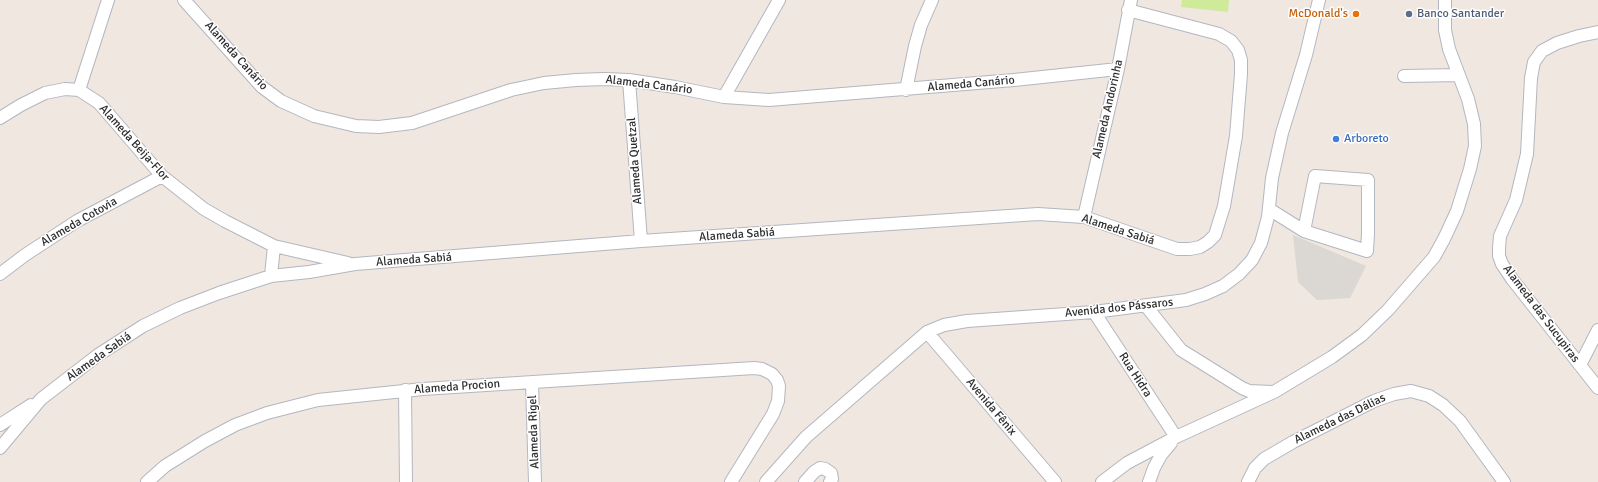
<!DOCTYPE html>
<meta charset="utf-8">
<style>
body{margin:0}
canvas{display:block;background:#efe7e0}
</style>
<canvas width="1598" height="482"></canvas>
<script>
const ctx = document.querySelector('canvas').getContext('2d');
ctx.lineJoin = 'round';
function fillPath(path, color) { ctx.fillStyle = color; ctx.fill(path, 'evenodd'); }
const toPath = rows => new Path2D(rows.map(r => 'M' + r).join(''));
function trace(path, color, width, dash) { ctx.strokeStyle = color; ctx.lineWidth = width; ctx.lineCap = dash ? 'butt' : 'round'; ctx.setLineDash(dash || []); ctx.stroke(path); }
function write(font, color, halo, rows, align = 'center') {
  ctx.font = font + ' Signika,sans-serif'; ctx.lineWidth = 3; ctx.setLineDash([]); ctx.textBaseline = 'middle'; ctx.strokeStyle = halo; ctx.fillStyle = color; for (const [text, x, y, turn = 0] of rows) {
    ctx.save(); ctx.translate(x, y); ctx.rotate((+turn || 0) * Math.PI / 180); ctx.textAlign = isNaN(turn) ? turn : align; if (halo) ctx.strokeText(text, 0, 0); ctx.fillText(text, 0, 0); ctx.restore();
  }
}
fillPath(toPath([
 [1182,0,1229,0,1228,12,1181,7]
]), '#cfeb9a');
fillPath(toPath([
 [1293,235,1366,266,1350,298,1317,300,1298,282]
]), '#dbd7d3');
const minor = toPath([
 [184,0,262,87,281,101,314,116,356,126,379,127,412,123,511,90,544,83,576,80,604,79,629,80,675,87,724,97,769,100,1014,80,1118,69],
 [1598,32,1579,36,1557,43,1542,51,1534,62,1531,78,1527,154,1516,200,1500,236,1499,248,1499,256,1502,264,1512,279,1598,388],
 [1404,76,1459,75],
 [629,80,641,241],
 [79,90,108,0],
 [906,90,915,46,921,25,932,0],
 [724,97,779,0],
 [0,118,21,105,45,93,65,89,79,90,99,103,162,176,204,209,225,221,274,246,348,263],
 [1269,209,1304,231,1367,251,1368,234,1368,180,1315,176,1304,231],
 [1084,217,1118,69,1131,0],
 [0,274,25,255,77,221,162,176],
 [271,276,274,246],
 [1146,306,1181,350,1242,388,1249,391,1272,392],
 [1094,312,1176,437],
 [927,332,1055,482],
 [1580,365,1598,330],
 [532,383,535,482],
 [405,390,406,482],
 [0,425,31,405],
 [0,448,41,399,98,355,143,326,180,308,219,293,271,276,309,272,355,264,641,241,1038,214,1084,217,1177,249,1190,249,1200,247,1208,242,1215,235,1224,206,1236,136,1241,74,1241,60,1238,50,1231,41,1219,34,1128,10],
 [147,482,165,466,205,441,235,425,267,413,318,400,423,389,754,368,762,369,772,374,777,380,779,386,778,401,773,414,731,482],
 [766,482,806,437,927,332,944,325,967,321,1094,312,1186,300,1205,294,1223,286,1239,274,1252,260,1261,243,1268,217,1272,178,1282,133,1306,55,1319,0],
 [805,482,814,472,820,468,825,469,831,473,832,479,830,482],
 [1102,482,1127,463,1176,437,1274,392,1332,357,1362,335,1388,310,1434,257,1444,239,1457,211,1470,169,1475,146,1474,124,1468,99,1449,49,1445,30,1445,0],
 [1149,482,1154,468,1161,455,1171,443],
 [1248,482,1255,468,1264,459,1293,442,1374,401,1394,394,1411,391,1429,396,1443,405,1460,421,1504,482]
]);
trace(minor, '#b3b7c0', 14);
trace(minor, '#fff', 12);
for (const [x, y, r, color] of [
 [1356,14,4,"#e8710a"],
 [1409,14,4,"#5c6f8a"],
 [1336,139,4,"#3f7fe0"]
]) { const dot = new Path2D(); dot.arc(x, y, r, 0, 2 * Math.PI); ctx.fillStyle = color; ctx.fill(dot); trace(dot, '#fff', 1.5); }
write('12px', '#c56008', '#fff', [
 ["McDonald's",1348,14]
], 'right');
write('12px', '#4e5e75', '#fff', [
 ["Banco Santander",1417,14]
], 'left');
write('12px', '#2d2d2d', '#fff', [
 ["Alameda Canário",236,56,48],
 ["Alameda Canário",971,84,-5],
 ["Alameda Canário",649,85,7],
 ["Alameda Andorinha",1108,109,-77],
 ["Alameda Beija-Flor",134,143,48],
 ["Alameda Quetzal",635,161,-94],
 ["Alameda Cotovia",79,222,-30],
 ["Alameda Sabiá",1118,230,18],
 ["Alameda Sabiá",737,235,-4],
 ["Alameda Sabiá",414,260,-4],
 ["Avenida dos Pássaros",1119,308,-6],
 ["Alameda das Sucupiras",1541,314,53],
 ["Alameda Sabiá",99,357,-35],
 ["Rua Hidra",1135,375,57],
 ["Alameda Procion",457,387,-4],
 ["Avenida Fênix",991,407,50],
 ["Alameda das Dálias",1340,419,-26],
 ["Alameda Rigel",534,432,-92]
]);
write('12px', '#366cbe', '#fff', [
 ["Arboreto",1344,139]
], 'left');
</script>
